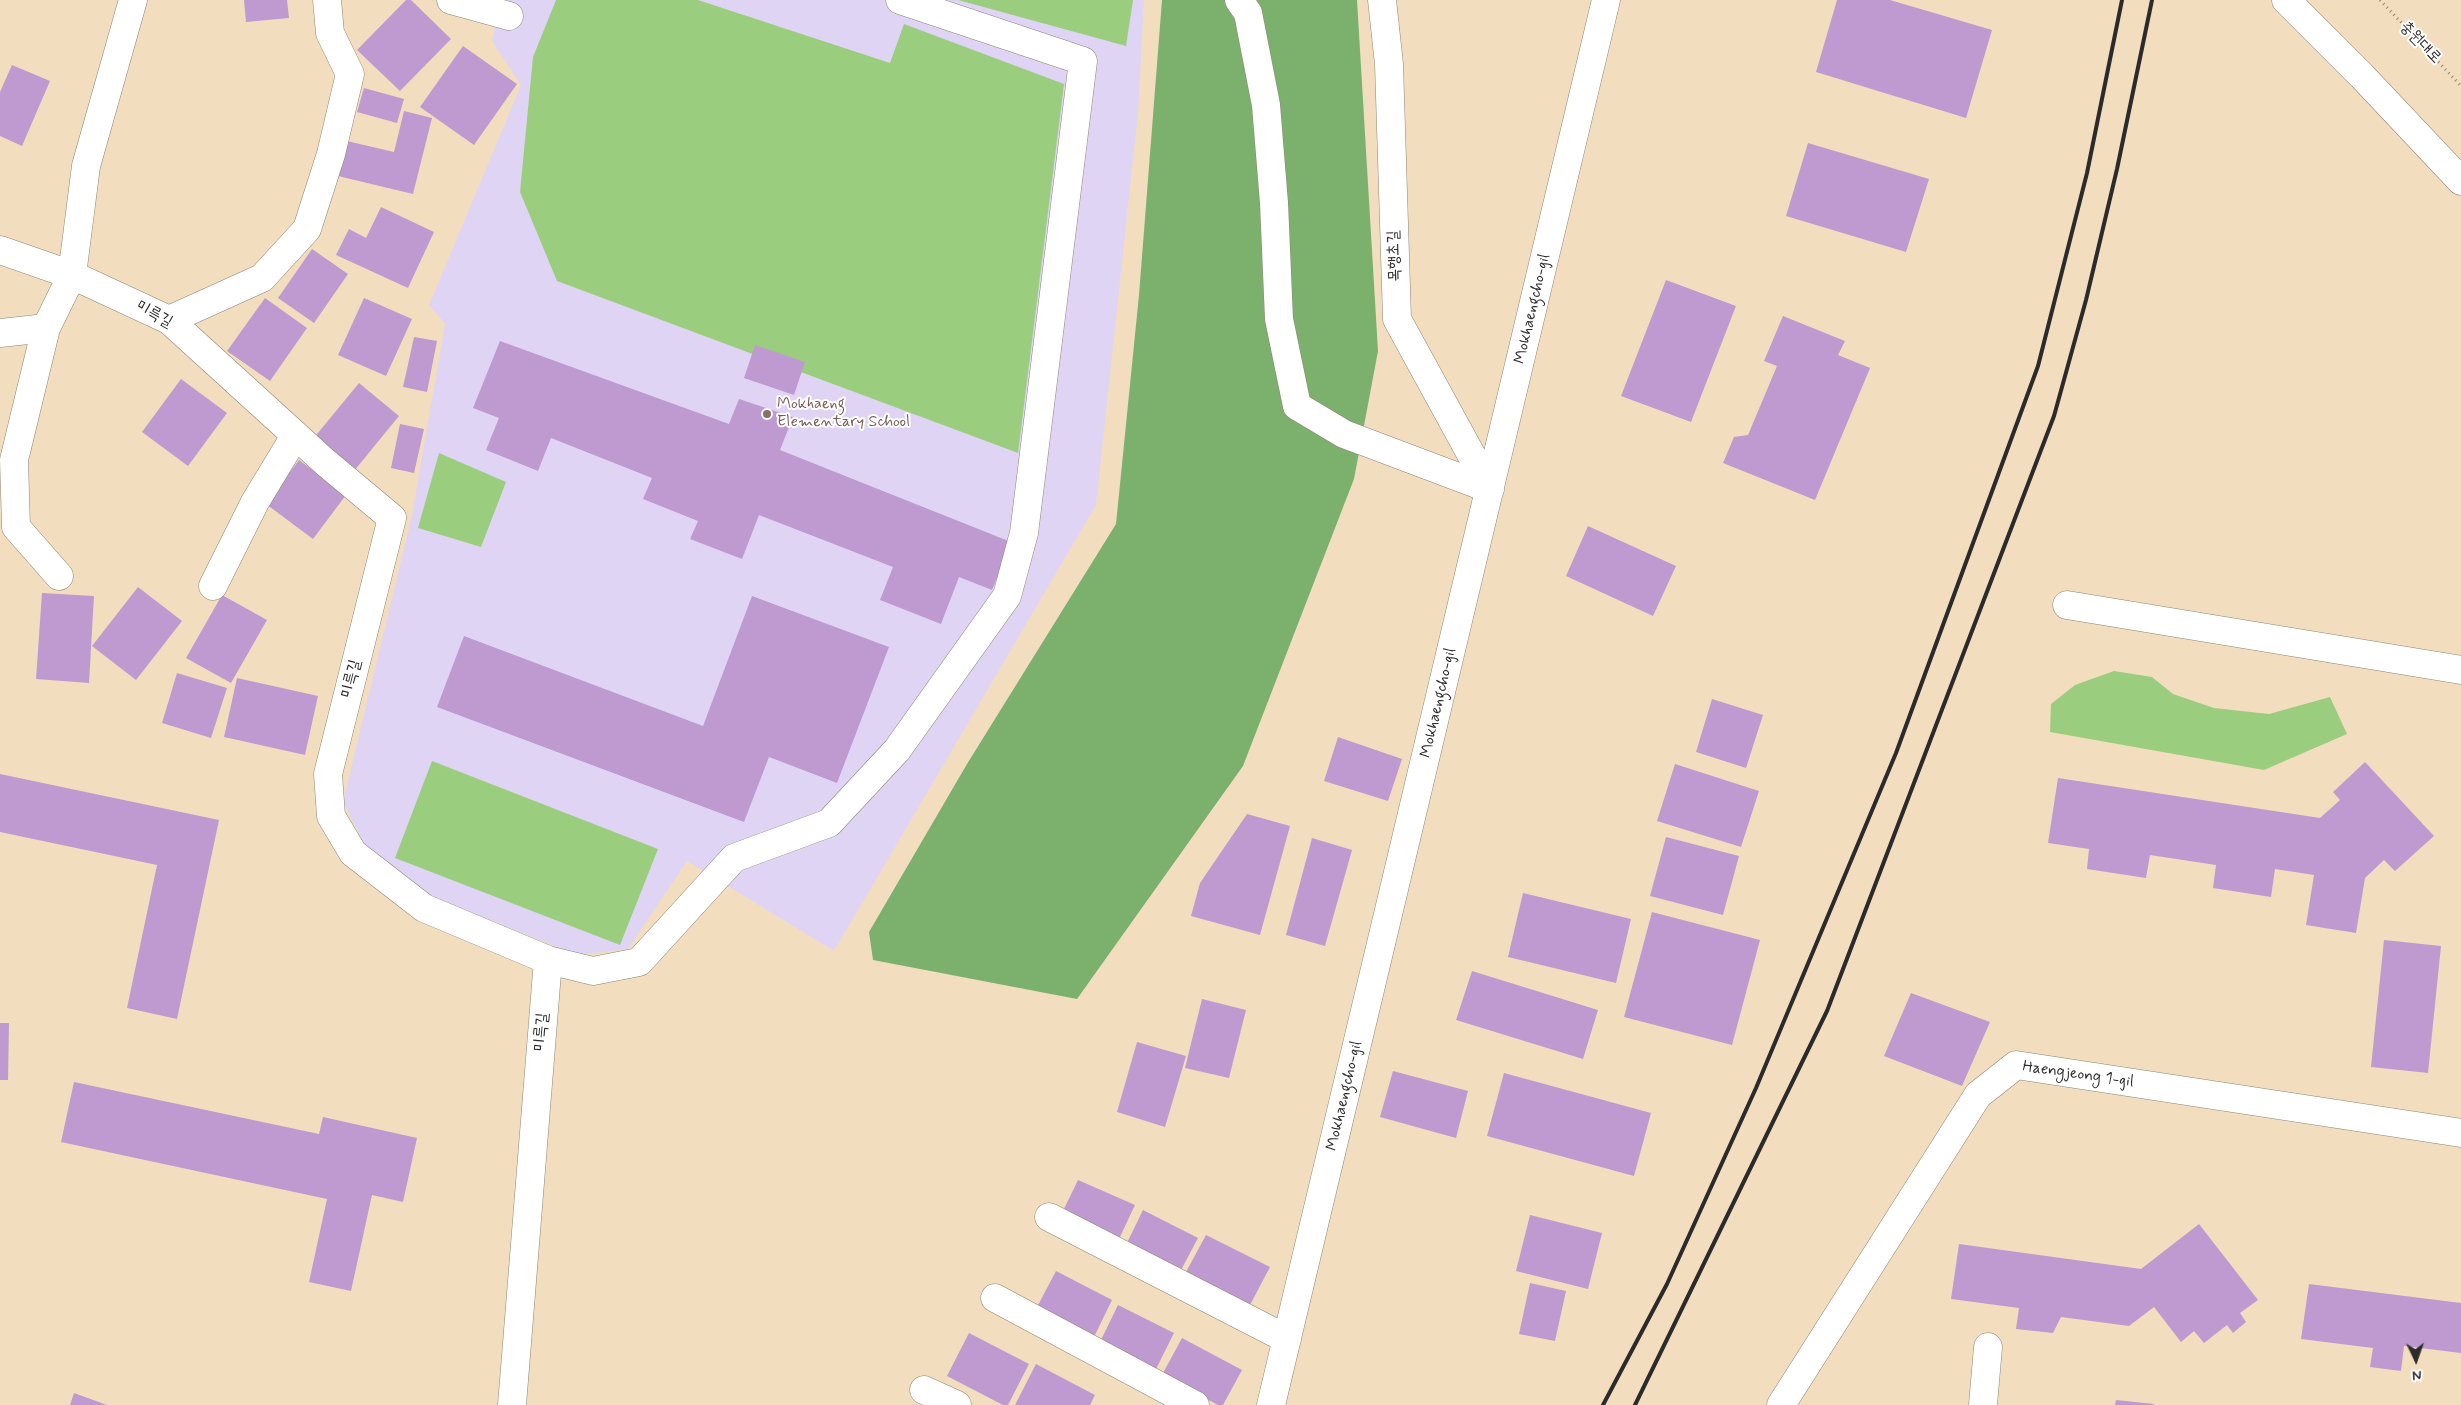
<!DOCTYPE html>
<meta charset="utf-8">
<style>
body{margin:0}
#map{position:relative;width:2461px;height:1405px;overflow:hidden;background:#f2debf;font-family:Mynerve,sans-serif}
canvas{display:block}
.north{position:absolute;left:2391px;top:1335px;width:50px;height:50px;-webkit-text-stroke:4px #fff;paint-order:stroke;rotate:177deg;font-size:14px;font-weight:700;line-height:20px;text-align:center;color:#2b2b2b}
.north::after{content:'';display:block;margin:auto;width:18px;height:22px;background:#2b2b2b;clip-path:polygon(50% 0,100% 100%,50% 72%,0 100%)}
</style>
<div id="map">
<canvas width="2461" height="1405"></canvas>
<div class="north">N</div>
</div>
<script>
const ctx = document.querySelector('canvas').getContext('2d');
ctx.lineJoin = 'round';
function fillPath(path, color) { ctx.fillStyle = color; ctx.fill(path, 'evenodd'); }
const toPath = rows => new Path2D(rows.map(r => 'M' + r).join(''));
function trace(path, color, width, dash) { ctx.strokeStyle = color; ctx.lineWidth = width; ctx.lineCap = dash ? 'butt' : 'round'; ctx.setLineDash(dash || []); ctx.stroke(path); }
function write(font, color, halo, rows, align = 'center') {
  ctx.font = font + ' Mynerve,"Poor Story",sans-serif'; ctx.lineWidth = 4; ctx.setLineDash([]); ctx.textBaseline = 'middle'; ctx.strokeStyle = halo; ctx.fillStyle = color; for (const [text, x, y, turn = 0] of rows) {
    ctx.save(); ctx.translate(x, y); ctx.rotate((+turn || 0) * Math.PI / 180); ctx.textAlign = isNaN(turn) ? turn : align; if (halo) ctx.strokeText(text, 0, 0); ctx.fillText(text, 0, 0); ctx.restore();
  }
}
fillPath(toPath([
 [500,0,1144,0,1138,113,1096,505,834,951,687,861,628,949,577,955,381,876,343,802,412,515,445,324,429,305,521,85,492,41]
]), '#e0d4f4');
fillPath(toPath([
 [556,0,698,0,890,63,904,24,1064,84,1018,453,557,281,520,192,533,57],
 [958,0,1133,0,1126,46],
 [439,453,506,482,481,547,418,528],
 [2114,671,2152,677,2173,694,2214,708,2269,714,2330,697,2347,734,2264,770,2050,732,2051,704,2075,685],
 [432,761,658,849,620,945,395,858]
]), '#9ace7e');
fillPath(toPath([
 [1162,0,1357,0,1378,351,1354,479,1243,766,1077,999,873,960,869,932,967,764,1116,524,1139,295]
]), '#7bb16d');
fillPath(toPath([
 [244,0,287,0,289,18,246,22],
 [406,0,411,0,451,39,400,91,357,50],
 [1837,0,1890,0,1992,30,1966,118,1816,72],
 [463,46,517,84,474,145,420,107],
 [12,65,50,81,22,146,0,136,0,92],
 [364,88,404,99,397,123,357,112],
 [404,111,432,118,413,194,338,176,347,141,394,152],
 [1808,143,1929,179,1906,252,1786,216],
 [381,207,434,232,408,288,336,255,349,229,366,238],
 [312,249,348,274,314,323,278,298],
 [1666,280,1736,306,1691,422,1621,396],
 [265,298,307,328,270,381,227,351],
 [364,298,412,319,386,376,338,355],
 [1783,316,1845,341,1838,355,1870,368,1815,500,1723,463,1734,437,1748,435,1777,366,1764,361],
 [414,337,437,341,427,392,403,387],
 [500,341,729,424,739,399,793,417,780,450,1011,542,992,590,959,577,941,624,880,600,893,567,759,515,742,559,690,539,698,521,643,499,652,478,551,438,538,471,486,450,499,418,473,408],
 [755,345,805,362,794,395,744,378],
 [181,379,227,413,188,466,142,432],
 [359,383,399,416,354,471,313,439],
 [400,424,424,429,414,473,391,468],
 [299,460,346,495,313,539,266,504],
 [1588,526,1676,566,1653,616,1566,576],
 [138,587,182,621,136,680,92,646],
 [42,593,94,596,89,683,36,679],
 [222,595,267,620,231,683,186,658],
 [752,596,889,647,837,783,769,757,744,822,437,707,464,636,703,726],
 [177,673,227,688,211,738,162,723],
 [237,678,318,696,305,755,224,737],
 [1712,699,1763,715,1746,768,1696,752],
 [1338,737,1402,759,1388,801,1324,781],
 [2365,762,2434,836,2395,871,2384,860,2365,878,2356,933,2306,925,2314,875,2275,869,2271,897,2213,888,2216,865,2150,855,2146,878,2087,869,2089,849,2048,843,2058,778,2320,818,2340,800,2333,792],
 [1675,764,1759,791,1741,847,1657,821],
 [0,774,219,820,177,1019,127,1008,157,865,0,832],
 [1247,814,1290,826,1260,935,1191,916,1200,883],
 [1666,837,1739,856,1723,915,1650,896],
 [1312,838,1352,850,1325,946,1286,935],
 [1523,893,1631,919,1616,983,1508,957],
 [1652,912,1760,940,1732,1045,1624,1017],
 [2384,940,2441,946,2428,1073,2371,1067],
 [1472,971,1598,1010,1583,1059,1456,1020],
 [1911,993,1990,1022,1962,1086,1884,1056],
 [1202,999,1246,1010,1229,1078,1185,1068],
 [0,1023,9,1023,8,1080,0,1080],
 [1137,1042,1186,1056,1165,1127,1117,1112],
 [1393,1071,1468,1091,1456,1138,1380,1117],
 [1504,1073,1651,1113,1634,1176,1487,1136],
 [74,1082,319,1134,323,1117,417,1138,403,1202,372,1195,351,1291,309,1282,327,1199,61,1142],
 [1078,1180,1135,1205,1119,1239,1062,1213],
 [1143,1210,1198,1238,1181,1270,1127,1243],
 [1530,1215,1602,1233,1588,1289,1516,1271],
 [2199,1224,2258,1300,2240,1313,2246,1322,2233,1333,2227,1325,2204,1343,2194,1331,2181,1342,2154,1307,2129,1326,2061,1317,2053,1333,2016,1329,2019,1308,1951,1299,1959,1244,2141,1269],
 [1206,1235,1270,1267,1250,1305,1186,1272],
 [1056,1271,1112,1300,1094,1337,1037,1307],
 [1530,1283,1566,1291,1555,1341,1519,1334],
 [2309,1284,2461,1303,2461,1353,2404,1346,2401,1371,2370,1367,2373,1348,2301,1339],
 [1118,1305,1174,1333,1155,1371,1099,1344],
 [969,1333,1029,1364,1008,1405,1003,1405,947,1376],
 [1182,1338,1242,1370,1223,1405,1218,1405,1162,1375],
 [1036,1364,1095,1395,1090,1405,1015,1405],
 [74,1393,107,1405,70,1405],
 [2116,1400,2154,1404,2154,1405,2115,1405]
]), '#be9ad0');
const minor = toPath([
 [451,0,509,16],
 [1239,0,1248,13,1266,105,1274,203,1279,319,1297,406,1344,434,1490,489],
 [1382,0,1389,64,1397,319,1490,489],
 [2286,0,2362,76,2461,181],
 [0,250,72,275,169,320,325,462,392,518,328,774,331,816,353,853,424,908,548,960,512,1405],
 [169,320,262,278,307,229,331,154,350,74,330,33,327,0],
 [0,333,46,328],
 [59,576,16,527,14,460,46,328,72,275,86,166,133,0],
 [213,586,255,502,295,436],
 [2067,605,2461,670],
 [548,960,593,971,639,962,734,858,829,823,897,750,1007,596,1024,533,1083,61,900,0],
 [1049,1217,1287,1339],
 [995,1298,1195,1405],
 [924,1390,957,1405],
 [1271,1405,1606,0],
 [1781,1405,1978,1095,2016,1065,2461,1133],
 [1983,1405,1988,1347]
]);
trace(minor, '#8e8475', 29);
trace(toPath([
 [2380,0,2461,86]
]), '#8e8475', 3, [1, 4]);
trace(minor, '#fff', 28);
trace(toPath([
 [1603,1405,1667,1284,1756,1088,1896,753,2038,366,2087,173,2122,0],
 [1635,1405,1827,1011,2054,416,2086,300,2117,169,2152,0]
]), '#2b2b2b', 4);
for (const [x, y, r, color] of [
 [767,414,5,"#8d6e63"]
]) { const dot = new Path2D(); dot.arc(x, y, r, 0, 2 * Math.PI); ctx.fillStyle = color; ctx.fill(dot); trace(dot, '#fff', 2); }
write('16px', '#2b2b2b', '#fff', [
 ["충원대로",2420,43,46],
 ["목행초길",1395,256,-92],
 ["Mokhaengcho-gil",1533,309,-77],
 ["미륵길",154,315,29],
 ["미륵길",352,679,-76],
 ["Mokhaengcho-gil",1439,703,-77],
 ["미륵길",542,1032,-85],
 ["Haengjeong 1-gil",2078,1075,8],
 ["Mokhaengcho-gil",1345,1096,-77]
]);
write('16px', '#785e54', '#fff', [
 ["Mokhaeng",777,405],
 ["Elementary School",777,423]
], 'left');
</script>
